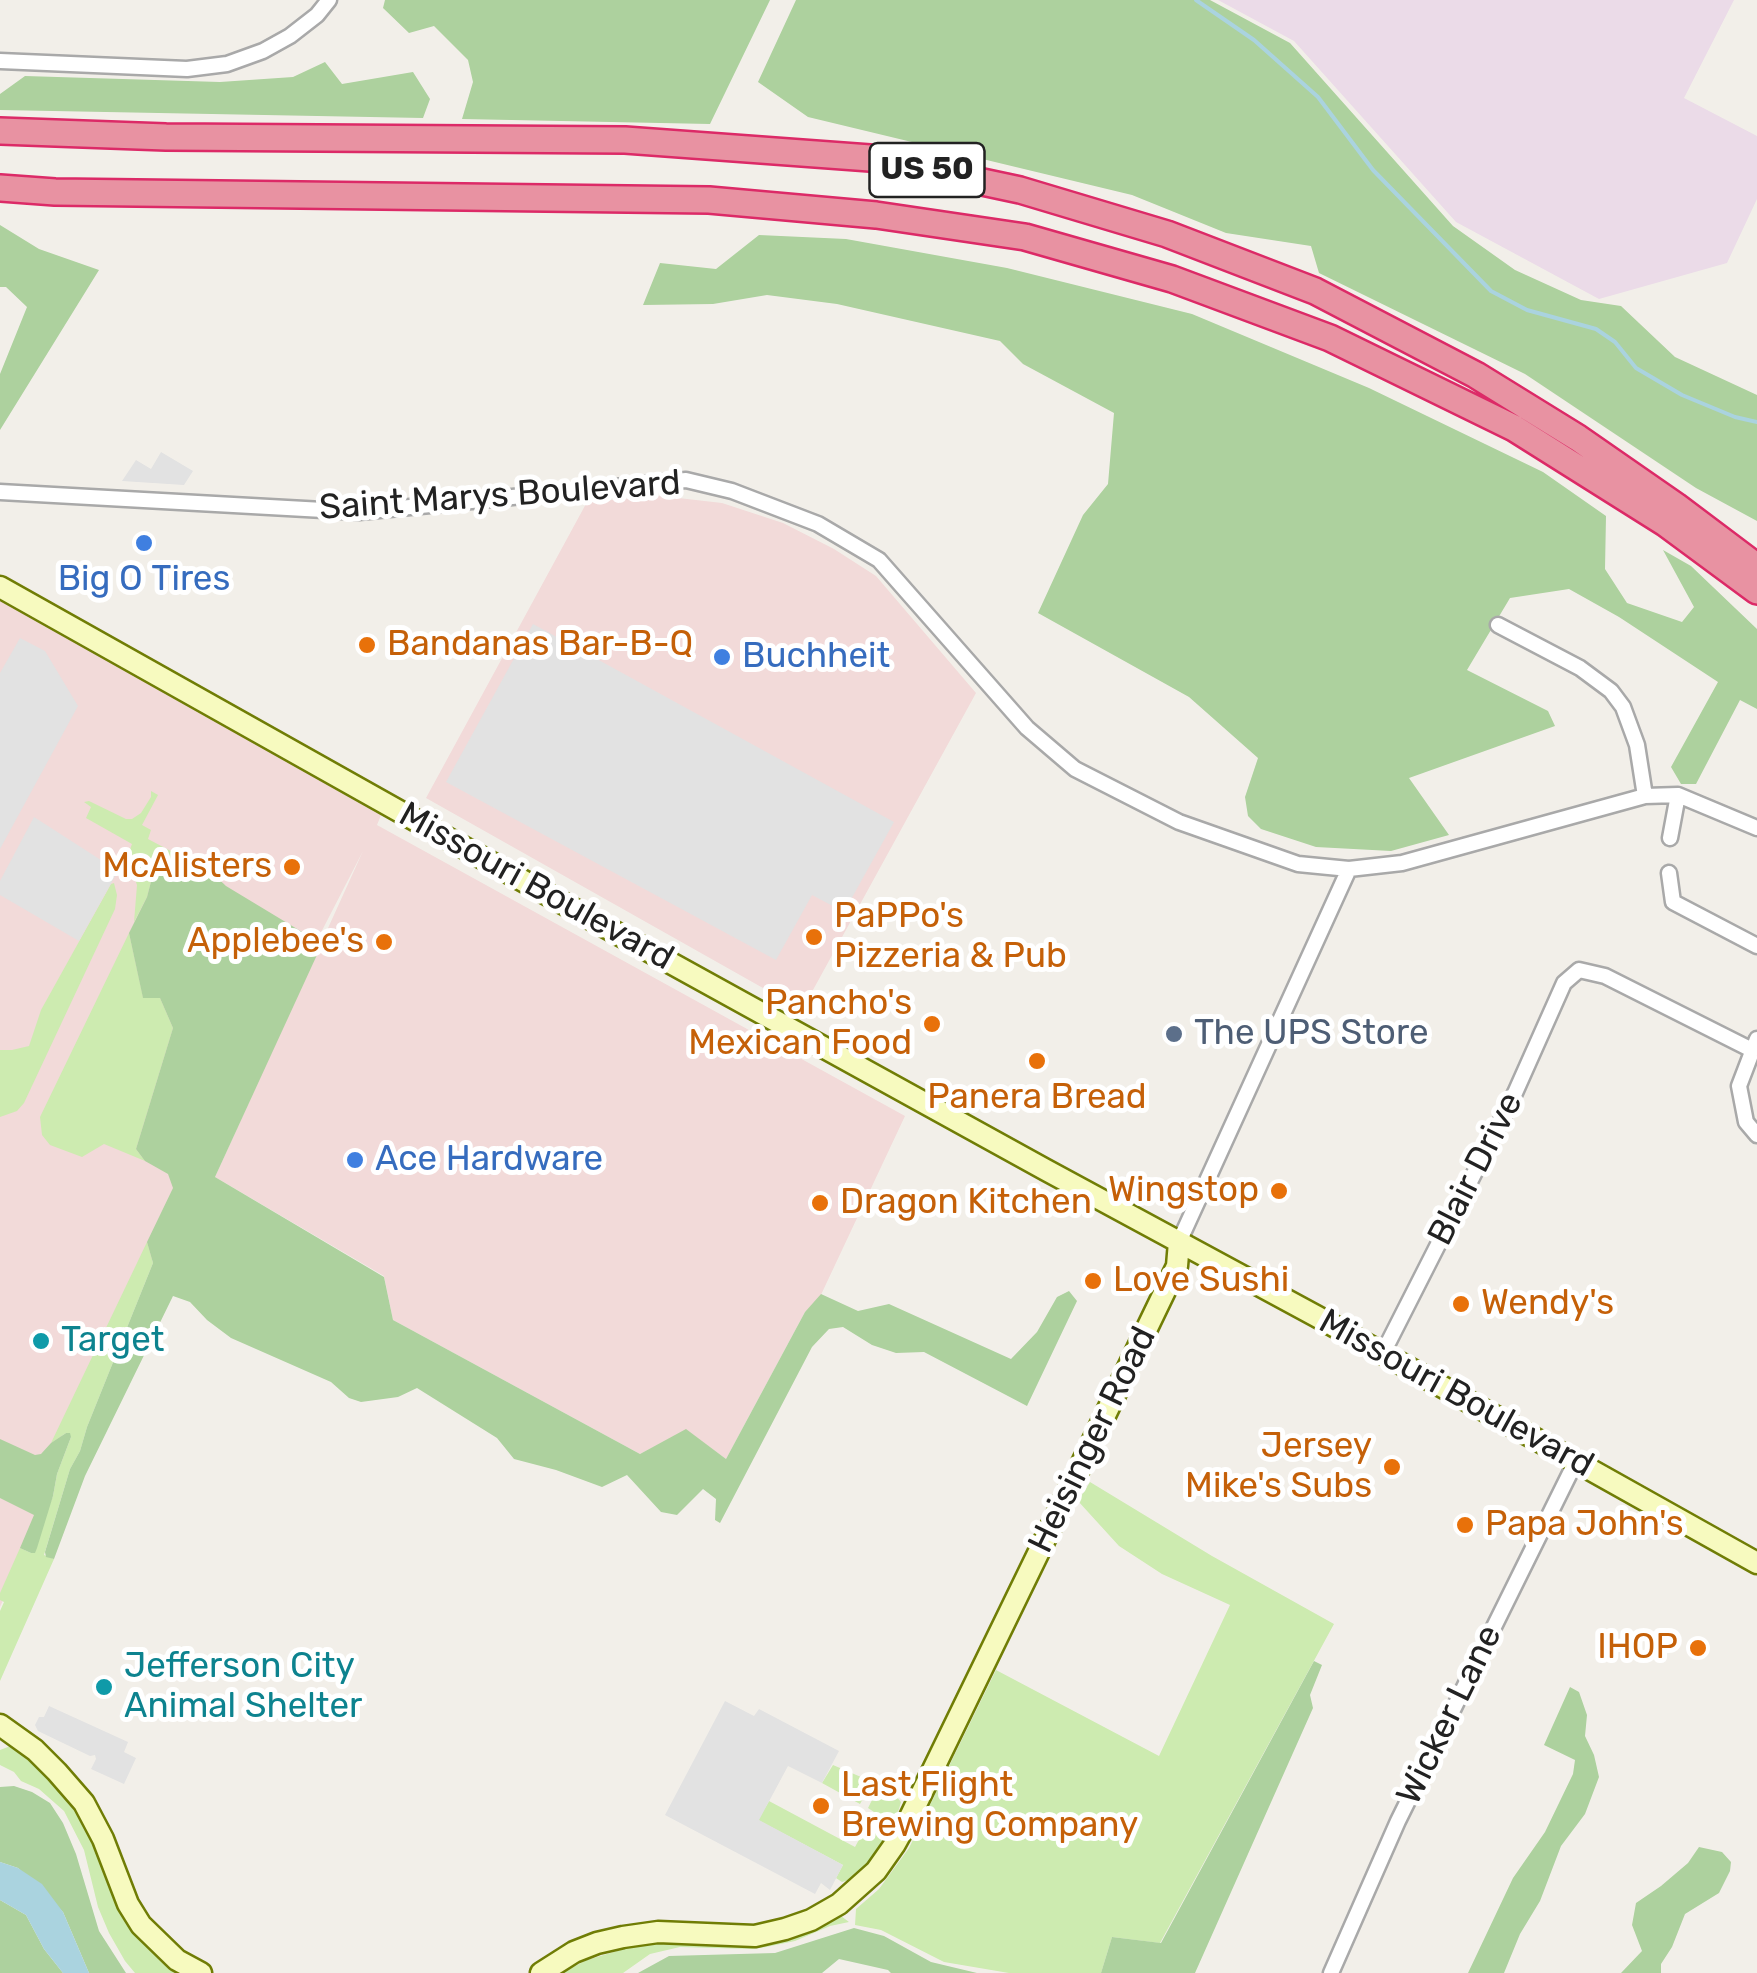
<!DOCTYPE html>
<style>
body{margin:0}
canvas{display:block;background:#f2efe9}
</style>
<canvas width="1757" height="1973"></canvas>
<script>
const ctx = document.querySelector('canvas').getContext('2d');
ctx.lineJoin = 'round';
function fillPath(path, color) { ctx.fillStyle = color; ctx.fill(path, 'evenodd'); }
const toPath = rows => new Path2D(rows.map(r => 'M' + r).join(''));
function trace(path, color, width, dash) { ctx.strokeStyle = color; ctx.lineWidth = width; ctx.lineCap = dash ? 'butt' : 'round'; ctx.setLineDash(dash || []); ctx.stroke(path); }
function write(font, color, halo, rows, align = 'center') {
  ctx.font = font + ' Rubik,sans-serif'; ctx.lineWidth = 10; ctx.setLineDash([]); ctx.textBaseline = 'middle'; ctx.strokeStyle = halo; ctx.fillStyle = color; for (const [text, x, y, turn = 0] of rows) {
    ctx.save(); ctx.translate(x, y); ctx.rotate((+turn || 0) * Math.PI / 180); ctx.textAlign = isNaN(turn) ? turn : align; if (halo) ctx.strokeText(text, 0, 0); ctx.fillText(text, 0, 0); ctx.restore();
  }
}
fillPath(toPath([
 [661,496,722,503,783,523,834,549,876,576,976,693,802,1010,426,798,587,502],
 [0,598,381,815,377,825,905,1116,819,1299,805,1312,726,1459,686,1430,640,1454,393,1320,384,1276,215,1177,363,851,45,1468,0,1447],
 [0,1482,46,1503,0,1607]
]), '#f2dad9');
fillPath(toPath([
 [1218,0,1734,0,1684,98,1757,136,1757,199,1727,263,1599,299,1456,222,1294,41]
]), '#ebdbe8');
fillPath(toPath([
 [151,791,158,795,142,825,151,830,148,839,186,859,153,874,147,897,134,922,137,885,127,857,132,844,86,818,91,807,84,802,89,801,126,819,132,819,141,813,151,797],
 [114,883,117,895,115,909,24,1103,17,1111,0,1117,0,1050,12,1050,29,1046,41,1010,111,884],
 [129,933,143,997,160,998,173,1028,136,1149,145,1161,104,1144,82,1157,50,1145,42,1135,40,1117],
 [147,1242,153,1263,87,1427,80,1451,70,1469,44,1555,54,1559,0,1681,0,1611,4,1602,0,1600,0,1593,20,1548,31,1553,53,1496,57,1474,71,1437,66,1433,51,1443],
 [1090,1482,1212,1556,1334,1624,1160,1943,1112,1937,1101,1973,1009,1973,944,1962,881,1930,855,1925,856,1909,879,1889,909,1848,996,1670,1159,1756,1230,1605,1162,1574,1119,1546,1078,1501],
 [13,1745,47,1775,75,1811,89,1836,120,1912,140,1939,161,1961,180,1973,135,1973,125,1961,109,1933,98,1907,84,1850,64,1811,39,1789,21,1781,14,1772,0,1765,0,1750],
 [833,1765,868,1780,868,1790,860,1804,822,1783],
 [881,1789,896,1796,901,1802,899,1809,878,1851,859,1873,849,1880,842,1882,836,1878,843,1865,758,1820,769,1801,855,1847,874,1812,868,1808,875,1794],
 [841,1916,849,1922,830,1926,795,1941,766,1947,752,1949,680,1947,650,1954,623,1973,561,1973,587,1960,637,1945,659,1942,732,1945,776,1942,798,1936]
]), '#cdebb0');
fillPath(toPath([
 [385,0,770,0,710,124,462,119,473,82,468,60,434,26,409,33,383,8],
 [796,0,1210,0,1290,43,1453,226,1515,270,1581,300,1621,306,1675,357,1757,395,1757,521,1696,488,1525,374,1319,273,1311,246,1226,233,1132,195,808,117,758,82],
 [325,62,342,84,413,72,430,99,423,118,0,110,0,94,25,76,220,82,293,77],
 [0,225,39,249,99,270,0,430,0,374,27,307,6,287,0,287],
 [759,235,846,239,1007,268,1192,314,1369,388,1543,472,1606,516,1605,569,1627,603,1682,622,1694,607,1663,550,1691,566,1757,629,1757,709,1740,700,1696,784,1681,784,1671,767,1718,682,1619,617,1569,589,1510,598,1467,670,1548,711,1555,726,1409,778,1449,835,1391,851,1316,847,1261,829,1248,816,1245,797,1258,758,1189,697,1038,613,1083,515,1108,484,1114,413,1023,364,1000,341,837,304,767,295,713,304,643,305,660,263,716,269],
 [186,859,202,863,226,886,322,944,215,1177,384,1277,393,1320,640,1454,686,1429,726,1459,805,1312,821,1294,858,1311,889,1304,1011,1359,1037,1332,1057,1297,1069,1291,1077,1301,1027,1406,924,1352,896,1353,872,1345,843,1327,829,1329,812,1347,720,1523,715,1520,716,1499,703,1489,677,1515,661,1512,627,1475,602,1487,556,1470,514,1459,497,1438,417,1388,398,1397,361,1402,349,1398,331,1382,231,1338,207,1320,190,1302,173,1296,85,1476,54,1559,46,1557,45,1552,70,1469,80,1451,87,1427,153,1263,147,1242,173,1188,168,1174,145,1161,136,1149,173,1028,160,998,143,998,129,933,147,897,153,874],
 [66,1433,70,1433,71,1437,57,1474,53,1496,37,1548,35,1553,31,1553,20,1548,34,1515,0,1498,0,1439,35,1455,41,1454,51,1443],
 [1314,1661,1322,1665,1310,1695,1313,1708,1195,1973,1101,1973,1112,1937,1161,1943],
 [1570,1687,1579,1692,1587,1715,1585,1736,1594,1755,1599,1777,1585,1814,1561,1846,1540,1901,1520,1934,1504,1973,1468,1973,1513,1878,1545,1832,1573,1774,1575,1760,1544,1745],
 [14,1786,32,1792,50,1803,63,1823,76,1854,99,1931,126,1973,89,1973,63,1912,18,1868,0,1862,0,1787],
 [1699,1847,1722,1852,1731,1862,1730,1871,1719,1893,1685,1914,1672,1947,1661,1964,1661,1973,1621,1973,1642,1951,1632,1925,1636,1903,1661,1886,1688,1863],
 [0,1900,26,1915,44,1949,63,1973,0,1973],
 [854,1928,884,1936,931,1962,977,1973,891,1973,888,1970,839,1959,822,1973,638,1973,669,1956,775,1953]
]), '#add19e');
fillPath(toPath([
 [161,452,193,471,184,485,122,481,136,460,151,469],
 [533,624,894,822,844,912,812,895,776,960,446,782],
 [20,638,45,651,78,706,0,849,0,673],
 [34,817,118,871,79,941,0,895,0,881],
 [725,1701,754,1716,759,1709,839,1751,822,1783,788,1766,759,1820,843,1865,830,1890,821,1883,815,1894,665,1815],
 [49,1706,128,1742,124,1752,136,1758,124,1784,91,1769,96,1759,95,1755,90,1756,38,1731,35,1725,39,1717,44,1717]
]), '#e2e2e2');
fillPath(toPath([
 [0,1862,18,1868,42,1884,63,1912,89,1973,63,1973,44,1949,26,1915,0,1900]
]), '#aad3df');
trace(toPath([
 [1196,0,1254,40,1318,97,1373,170,1491,291,1527,310,1596,329,1615,342,1636,368,1682,395,1735,417,1757,422]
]), '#aad3df', 4);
const street = toPath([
 [0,61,187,69,227,64,263,51,290,36,317,15,329,0],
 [0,492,359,512,686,480,732,491,818,524,879,560,1027,728,1075,769,1179,822,1298,864,1349,869,1402,863,1645,796,1678,795,1757,828],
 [1498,625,1580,668,1611,691,1623,707,1637,745,1645,796],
 [1670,838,1678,795],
 [1669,873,1673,902,1757,946],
 [1757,1039,1739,1086,1746,1122,1757,1135],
 [1179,1242,1349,869],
 [1383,1353,1515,1093,1564,983,1579,970,1605,976,1752,1050],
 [1331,1973,1398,1821,1576,1461]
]);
const secondary = toPath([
 [0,587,600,924,1046,1170,1316,1316,1757,1563],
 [0,1725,35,1750,57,1772,84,1803,103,1839,128,1904,141,1925,177,1960,201,1973],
 [541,1973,574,1952,597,1943,623,1937,658,1932,755,1936,785,1929,811,1920,839,1904,876,1871,895,1844,910,1817,1083,1461,1177,1266,1179,1242]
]);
const highway = toPath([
 [0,131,166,137,625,140,870,158,1020,190,1167,234,1315,291,1476,375,1578,438,1676,506,1757,567],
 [0,188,55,192,709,200,876,215,1025,237,1172,279,1330,338,1514,428,1665,523,1757,591]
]);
trace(street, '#a9a9a9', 19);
trace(secondary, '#707d05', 25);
trace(highway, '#dc2a67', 30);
trace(street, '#fff', 14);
trace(secondary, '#f7fabf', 20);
trace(highway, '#e892a2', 25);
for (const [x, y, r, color] of [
 [144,543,10,"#3f7fe0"],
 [367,645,10,"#e8710a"],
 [722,657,10,"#3f7fe0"],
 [292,867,10,"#e8710a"],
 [814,937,10,"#e8710a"],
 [384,942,10,"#e8710a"],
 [932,1024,10,"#e8710a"],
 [1174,1034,10,"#5c6f8a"],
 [1037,1061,10,"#e8710a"],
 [355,1160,10,"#3f7fe0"],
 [1279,1191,10,"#e8710a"],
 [820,1203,10,"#e8710a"],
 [1093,1281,10,"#e8710a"],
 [1461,1304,10,"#e8710a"],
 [41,1341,10,"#0f9aa8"],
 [1392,1467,10,"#e8710a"],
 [1465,1525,10,"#e8710a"],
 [1698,1648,10,"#e8710a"],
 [104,1687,10,"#0f9aa8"],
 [821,1806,10,"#e8710a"]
]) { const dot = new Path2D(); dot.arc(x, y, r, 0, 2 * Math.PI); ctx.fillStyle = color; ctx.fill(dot); trace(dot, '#fff', 4); }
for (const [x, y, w] of [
 [927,170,115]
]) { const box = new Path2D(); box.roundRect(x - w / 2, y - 27, w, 54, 8); ctx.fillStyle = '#fff'; ctx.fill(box); trace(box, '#222', 2.5); }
write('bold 32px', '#222', null, [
 ["US 50",927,170]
]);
write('35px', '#222', '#fff', [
 ["Saint Marys Boulevard",500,496,-4],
 ["Missouri Boulevard",536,887,29],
 ["Blair Drive",1476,1169,-63],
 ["Missouri Boulevard",1456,1394,29],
 ["Heisinger Road",1093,1440,-64],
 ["Wicker Lane",1450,1715,-64]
]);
write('35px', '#366cbe', '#fff', [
 ["Big O Tires",144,580,"center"],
 ["Buchheit",742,657],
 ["Ace Hardware",375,1160]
], 'left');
write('35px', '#c56008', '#fff', [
 ["Bandanas Bar-B-Q",387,645],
 ["McAlisters",272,867,"right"],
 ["PaPPo's",834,917],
 ["Pizzeria & Pub",834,957],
 ["Applebee's",364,942,"right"],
 ["Pancho's",912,1004,"right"],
 ["Mexican Food",912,1044,"right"],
 ["Panera Bread",1037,1098,"center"],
 ["Wingstop",1259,1191,"right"],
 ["Dragon Kitchen",840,1203],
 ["Love Sushi",1113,1281],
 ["Wendy's",1481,1304],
 ["Jersey",1372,1447,"right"],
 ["Mike's Subs",1372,1487,"right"],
 ["Papa John's",1485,1525],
 ["IHOP",1678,1648,"right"],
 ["Last Flight",841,1786],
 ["Brewing Company",841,1826]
], 'left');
write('35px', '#4e5e75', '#fff', [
 ["The UPS Store",1194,1034]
], 'left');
write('35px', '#0d838f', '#fff', [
 ["Target",61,1341],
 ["Jefferson City",124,1667],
 ["Animal Shelter",124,1707]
], 'left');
</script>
